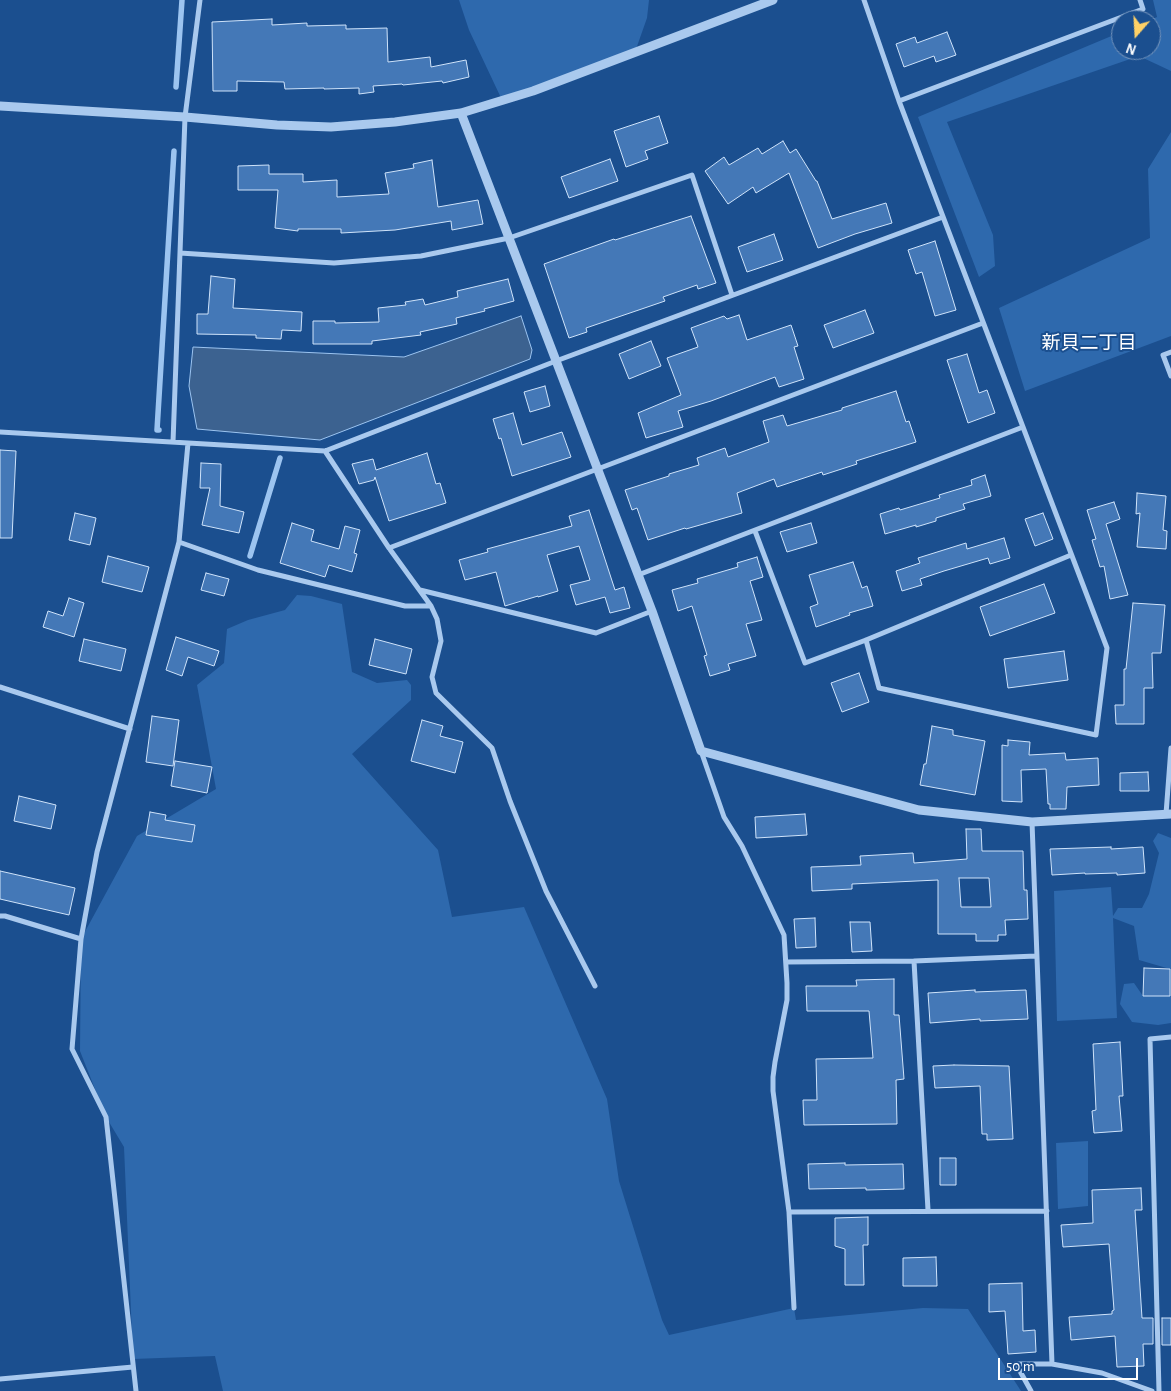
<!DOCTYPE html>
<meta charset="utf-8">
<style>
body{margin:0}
#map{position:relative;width:1171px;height:1391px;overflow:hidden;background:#1b4f8f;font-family:"Alegreya Sans",sans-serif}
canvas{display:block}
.north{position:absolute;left:1111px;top:10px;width:50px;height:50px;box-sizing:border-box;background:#1b4f8f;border:1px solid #7695bc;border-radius:50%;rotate:199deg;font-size:14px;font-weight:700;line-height:20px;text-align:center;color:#fff}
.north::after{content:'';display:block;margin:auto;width:18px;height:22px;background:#ffd166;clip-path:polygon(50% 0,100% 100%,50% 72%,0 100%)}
.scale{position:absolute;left:998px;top:1358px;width:140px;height:22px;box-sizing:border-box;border:2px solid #fff;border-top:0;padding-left:6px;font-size:15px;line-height:18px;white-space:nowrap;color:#fff;-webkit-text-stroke:4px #1b4f8f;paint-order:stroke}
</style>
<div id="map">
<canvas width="1171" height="1391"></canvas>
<div class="north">N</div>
<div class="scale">50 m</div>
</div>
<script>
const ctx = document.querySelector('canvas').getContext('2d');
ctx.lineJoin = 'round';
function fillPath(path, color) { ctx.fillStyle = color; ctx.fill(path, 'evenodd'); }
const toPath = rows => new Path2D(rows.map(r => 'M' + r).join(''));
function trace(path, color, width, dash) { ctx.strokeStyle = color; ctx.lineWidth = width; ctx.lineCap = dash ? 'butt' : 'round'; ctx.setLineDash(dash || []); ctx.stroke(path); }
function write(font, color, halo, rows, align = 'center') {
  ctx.font = font + ' "Alegreya Sans","Noto Sans JP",sans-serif'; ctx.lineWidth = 4; ctx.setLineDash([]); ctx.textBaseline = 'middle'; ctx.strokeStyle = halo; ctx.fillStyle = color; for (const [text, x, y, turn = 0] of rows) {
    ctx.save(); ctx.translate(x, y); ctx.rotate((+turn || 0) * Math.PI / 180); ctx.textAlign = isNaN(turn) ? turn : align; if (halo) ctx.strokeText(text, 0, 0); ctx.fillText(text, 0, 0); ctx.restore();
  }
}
fillPath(toPath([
 [459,0,649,0,647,18,635,52,502,100,469,30],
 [1153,0,1171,0,1171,71,1139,56,947,122,993,235,995,266,979,277,918,117,1121,32,1121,50,1151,50,1151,20,1150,20,1157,17],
 [1171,132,1171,336,1025,391,999,308,1150,238,1148,169],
 [297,595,311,596,342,604,352,672,377,683,407,680,411,685,411,700,352,754,438,850,452,917,524,907,607,1099,619,1181,662,1320,669,1335,794,1308,796,1320,923,1308,968,1309,1021,1391,223,1391,215,1356,133,1359,124,1147,106,1117,80,1051,81,939,137,836,216,789,197,685,224,663,227,629,248,620,285,610],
 [1158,833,1171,838,1171,1023,1158,1025,1132,1022,1120,1004,1124,984,1134,983,1143,996,1170,996,1170,969,1139,960,1134,926,1113,918,1117,1018,1057,1021,1054,891,1111,887,1113,916,1118,908,1142,908,1149,894,1159,853,1153,841],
 [1088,1141,1088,1206,1058,1209,1056,1143]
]), '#2e69ad');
const water = toPath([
 [521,316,532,350,530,359,320,440,197,429,189,386,193,347,404,357,521,316]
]);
fillPath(water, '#3c6290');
trace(water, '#9cc4f0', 1);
trace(toPath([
 [176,87,182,0],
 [159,430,157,430,174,151],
 [250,556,280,458]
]), '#9cc4f0', 5.5);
const building = toPath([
 [272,19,272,25,307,23,307,26,346,25,346,29,387,28,388,62,430,57,431,67,466,60,469,77,443,83,442,81,403,85,402,84,373,86,374,92,359,94,359,88,324,89,324,88,285,89,284,82,237,81,237,91,213,91,212,22,272,19],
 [947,32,956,55,936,62,934,56,904,67,896,44,915,37,917,43,947,32],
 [659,116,668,143,645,151,648,159,626,167,614,131,659,116],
 [783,141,790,153,796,149,816,181,817,181,832,219,886,203,892,223,855,234,818,248,789,173,756,193,753,187,728,204,705,171,724,157,729,165,758,148,762,154,783,141],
 [610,159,618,181,569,198,561,177,610,159],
 [432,160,438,207,478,200,483,224,452,230,451,221,395,230,341,233,341,229,298,229,298,231,275,228,278,190,238,190,238,166,269,165,269,174,303,174,303,182,337,180,337,197,389,194,385,173,414,168,413,164,432,160],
 [691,216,716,283,698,289,697,285,663,297,665,301,586,328,587,332,569,338,544,264,614,239,615,240,691,216],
 [774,234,783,260,747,272,738,247,774,234],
 [935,241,956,310,935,316,922,272,916,274,908,250,935,241],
 [211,276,235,279,233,308,302,312,301,331,282,330,281,339,256,338,256,335,197,334,197,314,208,314,211,276],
 [508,279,514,301,484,309,485,311,456,318,457,324,420,332,421,335,372,341,372,344,313,344,313,321,335,321,335,323,379,322,378,308,406,305,405,302,423,299,425,305,458,297,457,291,508,279],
 [865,310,874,333,833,348,824,325,865,310],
 [739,315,747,340,791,325,798,346,794,347,804,379,779,387,775,377,711,401,678,411,683,427,646,438,638,413,681,395,667,358,698,347,691,328,724,316,727,319,739,315],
 [651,341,661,366,629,379,619,354,651,341],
 [967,354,979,393,987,390,995,413,968,423,947,360,967,354],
 [545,386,550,406,530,412,524,392,545,386],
 [896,391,906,422,909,421,916,442,856,461,857,464,823,475,822,472,777,487,774,479,737,493,742,513,686,529,685,528,648,540,637,508,632,510,625,490,669,476,669,474,699,465,697,458,725,448,728,457,769,442,763,421,783,415,787,426,842,410,842,408,896,391],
 [513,413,522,445,562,432,571,457,512,476,501,438,499,439,493,419,513,413],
 [0,450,16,451,12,538,0,538,0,450],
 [427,453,436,484,440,483,446,503,389,521,375,477,374,480,359,484,352,464,373,459,376,470,427,453],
 [201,463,221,464,220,506,244,512,239,533,202,525,210,488,200,488,201,463],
 [985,475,991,496,963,504,965,509,936,518,936,521,916,527,916,525,885,534,880,514,899,508,900,510,940,498,939,495,972,485,971,480,985,475],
 [1137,493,1166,496,1163,530,1167,531,1166,549,1137,547,1140,513,1136,514,1137,493],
 [1114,502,1120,519,1106,524,1128,595,1110,599,1104,566,1100,567,1092,540,1096,539,1087,510,1114,502],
 [589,510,615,590,624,587,630,608,610,613,605,597,576,605,570,585,590,580,579,546,547,555,558,591,538,597,538,596,505,606,496,572,465,580,459,560,488,552,487,549,572,526,569,516,589,510],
 [75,513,96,518,90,545,69,540,75,513],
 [1043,513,1053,539,1035,546,1025,519,1043,513],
 [292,523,314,530,311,541,339,549,345,526,360,530,354,553,357,554,352,572,329,565,325,577,280,563,292,523],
 [811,523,817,543,787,552,780,532,811,523],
 [1004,538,1010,558,990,564,988,558,944,571,920,579,922,585,902,591,896,571,920,563,918,558,966,543,967,549,1004,538],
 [108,556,149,567,142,592,102,582,108,556],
 [757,557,763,577,750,581,762,620,746,624,756,656,728,664,730,670,710,676,704,656,707,655,692,606,678,611,672,590,698,583,697,579,738,567,737,563,757,557],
 [853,562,862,588,867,586,873,606,849,613,850,615,816,627,810,607,818,604,809,575,853,562],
 [206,573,229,579,224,596,201,590,206,573],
 [1044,584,1055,613,990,636,980,607,1044,584],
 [69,598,84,603,74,637,43,627,48,611,63,616,69,598],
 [1133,603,1165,605,1161,653,1152,653,1153,688,1144,688,1144,724,1116,724,1115,705,1124,705,1124,669,1126,669,1133,603],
 [176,637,219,651,214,666,188,657,182,676,166,670,176,637],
 [84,639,126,649,121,671,79,661,84,639],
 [375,639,412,649,406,674,369,665,375,639],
 [1064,651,1068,680,1008,688,1004,659,1064,651],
 [859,673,869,702,842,712,831,683,859,673],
 [152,716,179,720,173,766,146,762,152,716],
 [422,720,443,726,440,736,463,742,455,773,411,761,422,720],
 [932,726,953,730,953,735,985,741,975,795,920,785,924,764,926,764,932,726],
 [1008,740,1030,742,1029,755,1065,753,1066,760,1098,758,1099,785,1067,787,1066,809,1050,809,1050,804,1048,804,1046,769,1021,770,1022,802,1002,801,1002,745,1008,746,1008,740],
 [175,761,212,767,207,793,171,786,175,761],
 [1148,772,1149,791,1120,791,1120,773,1148,772],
 [19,796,56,805,51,829,14,821,19,796],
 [150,812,166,815,165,820,195,825,192,842,146,835,150,812],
 [805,814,807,835,756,838,755,817,805,814],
 [966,829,981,829,982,851,1023,851,1024,890,1027,890,1028,919,1005,920,1006,935,998,935,998,941,976,941,976,934,938,934,938,880,852,884,852,889,812,891,811,867,861,865,860,856,913,853,914,863,967,859,966,829],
 [959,878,989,878,991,907,961,907,959,878],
 [1111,847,1111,849,1143,847,1145,873,1117,875,1117,873,1085,874,1085,873,1052,875,1050,849,1111,847],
 [0,871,75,888,69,915,0,899,0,871],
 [815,918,816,947,796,948,794,919,815,918],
 [850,922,870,922,872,951,852,952,850,922],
 [1144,968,1170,969,1170,996,1143,996,1144,968],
 [894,979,894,1015,899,1015,904,1079,896,1080,897,1124,804,1125,803,1100,817,1100,816,1059,873,1058,869,1011,807,1011,806,986,857,986,856,980,894,979],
 [975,990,975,992,1026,990,1028,1019,980,1021,980,1019,930,1023,928,993,975,990],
 [1120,1042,1123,1096,1119,1096,1122,1131,1094,1133,1092,1111,1096,1110,1093,1044,1120,1042],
 [954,1065,1009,1066,1013,1139,987,1140,987,1134,982,1134,980,1086,935,1088,933,1066,954,1065],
 [940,1158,956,1158,956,1185,940,1185,940,1158],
 [845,1163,845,1165,903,1164,904,1189,866,1190,866,1188,809,1189,808,1164,845,1163],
 [1141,1188,1142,1210,1135,1210,1142,1318,1153,1318,1153,1344,1143,1344,1144,1366,1117,1367,1115,1336,1071,1340,1069,1317,1112,1314,1112,1311,1114,1310,1109,1244,1063,1247,1061,1225,1093,1223,1092,1190,1141,1188],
 [868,1217,868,1245,863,1245,864,1285,845,1285,845,1249,835,1246,835,1218,868,1217],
 [936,1257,937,1286,903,1286,903,1258,936,1257],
 [1022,1283,1023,1331,1035,1330,1036,1352,1008,1354,1005,1311,989,1312,989,1284,1022,1283],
 [1162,1318,1171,1318,1171,1345,1162,1345,1162,1318]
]);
fillPath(building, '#4478b7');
trace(building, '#cfe3fa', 1);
trace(toPath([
 [864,0,899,101,1107,648,1096,735,879,688,866,640],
 [899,101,1143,9,1140,0],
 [180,253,334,263,421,256,509,238,692,175,732,295],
 [1171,352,1163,355,1171,376],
 [0,432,325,451,556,361,943,217],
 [173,442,185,117,200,0],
 [325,451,389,548,431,606,437,619,441,641,432,677,436,693,492,748,510,801,546,891,595,986],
 [755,531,805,663,866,640,1071,555],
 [179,542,258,570,405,606,431,606],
 [389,548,983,323],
 [638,575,1023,427],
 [420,590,596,633,652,611],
 [0,687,130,729],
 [701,751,724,817,742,846,784,935,787,983,787,1000,775,1062,773,1077,773,1091,789,1212,794,1308],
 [1166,814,1171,748],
 [1032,822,1052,1364,1102,1373,1152,1391],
 [0,916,5,916,81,939],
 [914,961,928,1210],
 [786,962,914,961,1036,956],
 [789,1212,1047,1211],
 [0,1379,133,1367],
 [136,1391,106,1117,72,1049,81,939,97,852,179,542,188,443],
 [1031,1391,1016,1364,1052,1364],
 [1159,1391,1150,1039,1171,1037]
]), '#a9c9ee', 5);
trace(toPath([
 [0,106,185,117,277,125,331,127,395,122,461,113,533,91,773,0],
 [461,113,652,611,701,751,919,810,1032,822,1171,814]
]), '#a9c9ee', 9);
write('19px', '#fff', '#1b4f8f', [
 ["新貝二丁目",1089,343]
]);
</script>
